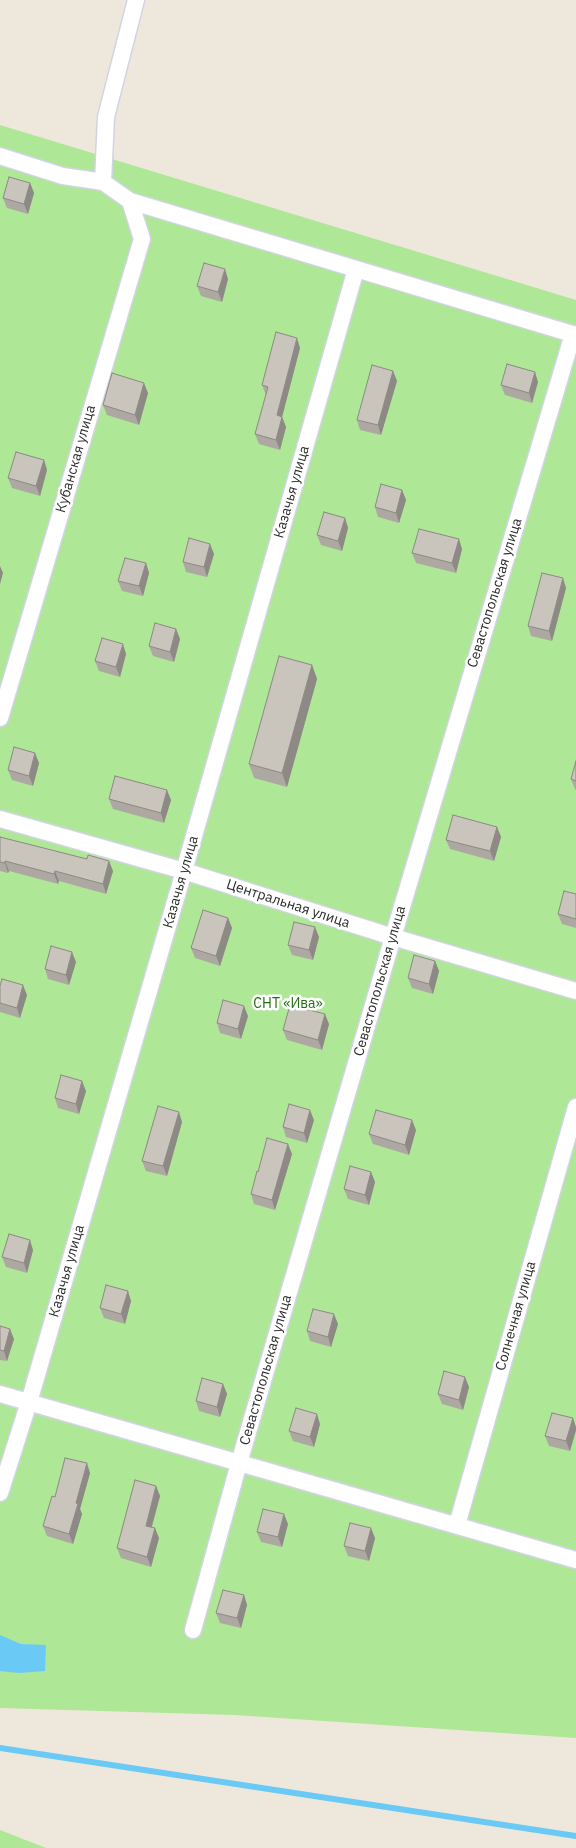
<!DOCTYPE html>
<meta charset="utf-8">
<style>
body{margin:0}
canvas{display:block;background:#eee7dc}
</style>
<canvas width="576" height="1848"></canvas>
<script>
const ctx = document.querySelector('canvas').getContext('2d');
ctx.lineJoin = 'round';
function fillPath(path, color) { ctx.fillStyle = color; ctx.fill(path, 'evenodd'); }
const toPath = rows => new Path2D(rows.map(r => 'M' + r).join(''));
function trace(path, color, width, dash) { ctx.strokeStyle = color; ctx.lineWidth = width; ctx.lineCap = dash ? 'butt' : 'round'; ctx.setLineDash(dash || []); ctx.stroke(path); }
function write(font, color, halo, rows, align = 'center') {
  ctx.font = font + ' "IBM Plex Sans",sans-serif'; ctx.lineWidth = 5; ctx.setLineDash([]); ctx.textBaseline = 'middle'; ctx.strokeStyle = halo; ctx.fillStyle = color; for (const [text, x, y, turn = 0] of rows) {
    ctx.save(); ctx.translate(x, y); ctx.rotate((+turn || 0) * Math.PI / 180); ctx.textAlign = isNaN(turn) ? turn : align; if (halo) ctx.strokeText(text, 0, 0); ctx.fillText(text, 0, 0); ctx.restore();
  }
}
fillPath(toPath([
 [0,125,576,300,576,1738,235,1715,0,1708],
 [0,1830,46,1848,0,1848]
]), '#aee796');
fillPath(toPath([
 [0,1635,21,1644,46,1645,45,1671,19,1673,0,1671]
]), '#6ac9f5');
trace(toPath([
 [0,1748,576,1836]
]), '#6ac9f5', 6);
const minor = toPath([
 [136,0,106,117,103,182,130,201,576,335],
 [0,156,63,176,103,182],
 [0,718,142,239,130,201],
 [0,819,184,871,393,937,576,991],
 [0,1394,576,1560],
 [0,1493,29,1402,184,871,356,269],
 [457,1525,576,1107],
 [193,1630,239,1463,393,937,573,334]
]);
trace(minor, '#d1d4e4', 19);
trace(minor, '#fff', 16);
fillPath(toPath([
 [30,183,34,193,28,214,7,208,3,198],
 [228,279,222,302,201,296,197,286],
 [300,348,282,417,286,427,280,450,259,444,255,434,266,395,262,385],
 [393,371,397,381,381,435,360,430,357,420],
 [538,382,532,403,505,395,501,385],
 [148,393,139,425,107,415,103,405],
 [44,460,47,470,40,496,12,488,8,478],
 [402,490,406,500,399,523,378,517,375,507],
 [345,518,348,528,342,551,321,545,317,535],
 [462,549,456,573,416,563,412,553],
 [214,554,207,577,186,572,183,562],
 [146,563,149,573,143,596,122,591,118,581],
 [566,588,552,641,531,636,528,626],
 [176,629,180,639,174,662,153,656,149,646],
 [126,654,120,677,99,671,95,661],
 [312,665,317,679,287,787,254,778,249,764],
 [576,761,576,790,575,789,571,779],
 [39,763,33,786,12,780,8,770],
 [109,799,171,800,164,823,113,809],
 [497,827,501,837,494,861,450,849,446,840],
 [0,837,113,871,106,894,59,881,58,884,9,871,8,873,0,871],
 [576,894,576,928,562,924,558,914],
 [228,918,232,928,220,966,195,958,191,948],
 [319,937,313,960,292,955,288,945],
 [435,961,439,971,433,994,412,988,408,978],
 [76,962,69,985,48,979,45,969],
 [0,986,27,995,20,1018,0,1012],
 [248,1016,241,1039,220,1033,217,1023],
 [329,1024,322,1050,287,1040,283,1030],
 [86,1091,79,1114,58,1108,55,1098],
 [314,1120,307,1143,286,1137,283,1127],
 [182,1122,167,1176,146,1171,142,1161],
 [416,1130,409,1155,373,1144,369,1134],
 [292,1154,275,1210,254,1204,251,1194],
 [371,1172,375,1182,369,1205,348,1199,344,1189],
 [33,1250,27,1273,6,1267,2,1257],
 [131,1301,125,1324,104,1318,100,1308],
 [338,1324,331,1347,310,1341,307,1331],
 [0,1326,14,1339,7,1361,0,1360],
 [223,1384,227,1394,220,1417,199,1411,196,1401],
 [469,1387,463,1410,442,1404,438,1394],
 [320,1424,314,1447,293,1441,289,1431],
 [576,1427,576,1430,570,1451,549,1446,545,1436],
 [90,1473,80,1509,82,1514,73,1544,47,1536,43,1526,55,1497],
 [156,1486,160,1496,152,1527,159,1538,151,1567,121,1558,117,1548],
 [288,1524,282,1547,261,1542,257,1532],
 [375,1538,369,1561,348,1556,344,1546],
 [244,1595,247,1605,241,1628,220,1623,216,1613]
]), '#ada9a2');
fillPath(toPath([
 [30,183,34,193,28,214,24,204],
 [225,269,228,279,222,302,218,292],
 [297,338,300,348,281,421,282,417,286,427,280,450,276,440,277,415],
 [393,371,397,381,381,435,378,425],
 [535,372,538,382,532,403,529,393],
 [144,383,148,393,139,425,135,415],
 [44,460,47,470,40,496,36,486],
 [402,490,406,500,399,523,396,513],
 [345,518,348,528,342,551,338,541],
 [459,539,462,549,456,573,452,563],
 [210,544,214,554,207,577,204,567],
 [146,563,149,573,143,596,139,586],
 [0,566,3,573,0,584],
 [563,578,566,588,552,641,549,631],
 [176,629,180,639,174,662,170,652],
 [123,644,126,654,120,677,116,667],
 [312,665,317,679,287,787,282,773],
 [35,753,39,763,33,786,29,776],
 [167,790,171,800,164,823,161,813],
 [497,827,501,837,494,861,490,851],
 [5,861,9,871,8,873,5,863],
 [109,861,113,871,106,894,103,884],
 [55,871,59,881,58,884,54,874],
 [228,918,232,928,220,966,216,956],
 [315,927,319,937,313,960,309,950],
 [72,952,76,962,69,985,66,975],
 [435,961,439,971,433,994,429,984],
 [23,985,27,995,20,1018,17,1008],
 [244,1006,248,1016,241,1039,238,1029],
 [325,1014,329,1024,322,1050,318,1040],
 [82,1081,86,1091,79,1114,76,1104],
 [310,1110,314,1120,307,1143,304,1133],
 [179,1112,182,1122,167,1176,163,1166],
 [412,1120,416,1130,409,1155,405,1145],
 [288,1144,292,1154,275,1210,272,1200],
 [371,1172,375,1182,369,1205,365,1195],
 [30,1240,33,1250,27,1273,24,1263],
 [128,1291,131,1301,125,1324,121,1314],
 [334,1314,338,1324,331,1347,328,1337],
 [10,1329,14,1339,7,1361,4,1351],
 [465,1377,469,1387,463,1410,459,1400],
 [223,1384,227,1394,220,1417,217,1407],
 [317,1414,320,1424,314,1447,310,1437],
 [573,1418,576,1427,576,1430,570,1451,566,1441],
 [87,1463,90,1473,80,1509,82,1514,73,1544,69,1534,76,1503],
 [156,1486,160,1496,149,1536,146,1526],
 [284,1514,288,1524,282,1547,278,1537],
 [155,1528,159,1538,151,1567,147,1557],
 [371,1528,375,1538,369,1561,365,1551],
 [244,1595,247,1605,241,1628,237,1618]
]), '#8d8984');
const building = toPath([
 [9,177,30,183,24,204,3,198,9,177],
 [204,263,225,269,218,292,197,286,204,263],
 [276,332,297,338,277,415,282,417,276,440,255,434,268,387,262,385,276,332],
 [507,364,535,372,529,393,501,385,507,364],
 [372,365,393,371,378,425,357,420,372,365],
 [112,373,144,383,135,415,103,405,112,373],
 [16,452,44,460,36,486,8,478,16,452],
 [381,484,402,490,396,513,375,507,381,484],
 [324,512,345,518,338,541,317,535,324,512],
 [419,529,459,539,452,563,412,553,419,529],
 [189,538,210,544,204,567,183,562,189,538],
 [125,558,146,563,139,586,118,581,125,558],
 [542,573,563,578,549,631,528,626,542,573],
 [155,623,176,629,170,652,149,646,155,623],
 [102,638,123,644,116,667,95,661,102,638],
 [279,656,312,665,282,773,249,764,279,656],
 [14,747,35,753,29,776,8,770,14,747],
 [576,761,576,781,571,779,576,761],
 [115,776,167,790,161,813,109,799,115,776],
 [453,815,497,827,490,851,446,840,453,815],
 [0,837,87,859,88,855,109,861,103,884,55,871,54,874,5,861,5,863,0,862,0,837],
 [564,891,576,894,576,919,558,914,564,891],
 [203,910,228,918,216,956,191,948,203,910],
 [294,922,315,927,309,950,288,945,294,922],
 [51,946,72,952,66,975,45,969,51,946],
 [414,955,435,961,429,984,408,978,414,955],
 [2,979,23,985,17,1008,0,1003,0,986,2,979],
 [223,1000,244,1006,238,1029,217,1023,223,1000],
 [290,1005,325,1014,318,1040,283,1030,290,1005],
 [61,1075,82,1081,76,1104,55,1098,61,1075],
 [289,1104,310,1110,304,1133,283,1127,289,1104],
 [158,1106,179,1112,163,1166,142,1161,158,1106],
 [376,1110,412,1120,405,1145,369,1134,376,1110],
 [267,1138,288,1144,272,1200,251,1194,257,1171,258,1172,267,1138],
 [350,1166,371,1172,365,1195,344,1189,350,1166],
 [9,1234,30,1240,24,1263,2,1257,9,1234],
 [106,1285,128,1291,121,1314,100,1308,106,1285],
 [313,1309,334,1314,328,1337,307,1331,313,1309],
 [0,1326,10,1329,4,1351,0,1350,0,1326],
 [444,1371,465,1377,459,1400,438,1394,444,1371],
 [202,1378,223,1384,217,1407,196,1401,202,1378],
 [296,1408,317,1414,310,1437,289,1431,296,1408],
 [552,1413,573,1418,566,1441,545,1436,552,1413],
 [65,1458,87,1463,76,1503,78,1504,69,1534,43,1526,52,1496,55,1497,65,1458],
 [135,1480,156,1486,146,1526,155,1528,147,1557,117,1548,135,1480],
 [263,1509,284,1514,278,1537,257,1532,263,1509],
 [350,1523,371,1528,365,1551,344,1546,350,1523],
 [223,1590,244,1595,237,1618,216,1613,223,1590]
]);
fillPath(building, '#c9c4bc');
trace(building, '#8d8984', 1);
write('14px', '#2b2b2b', '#fff', [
 ["Кубанская улица",76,459,-74],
 ["Казачья улица",292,492,-74],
 ["Севастопольская улица",495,593,-73],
 ["Казачья улица",181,882,-74],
 ["Центральная улица",288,904,18],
 ["Севастопольская улица",380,981,-74],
 ["Казачья улица",67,1271,-74],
 ["Солнечная улица",516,1316,-74],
 ["Севастопольская улица",266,1370,-74]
]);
write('14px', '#246d16', '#fff', [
 ["СНТ «Ива»",288,1004]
]);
</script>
